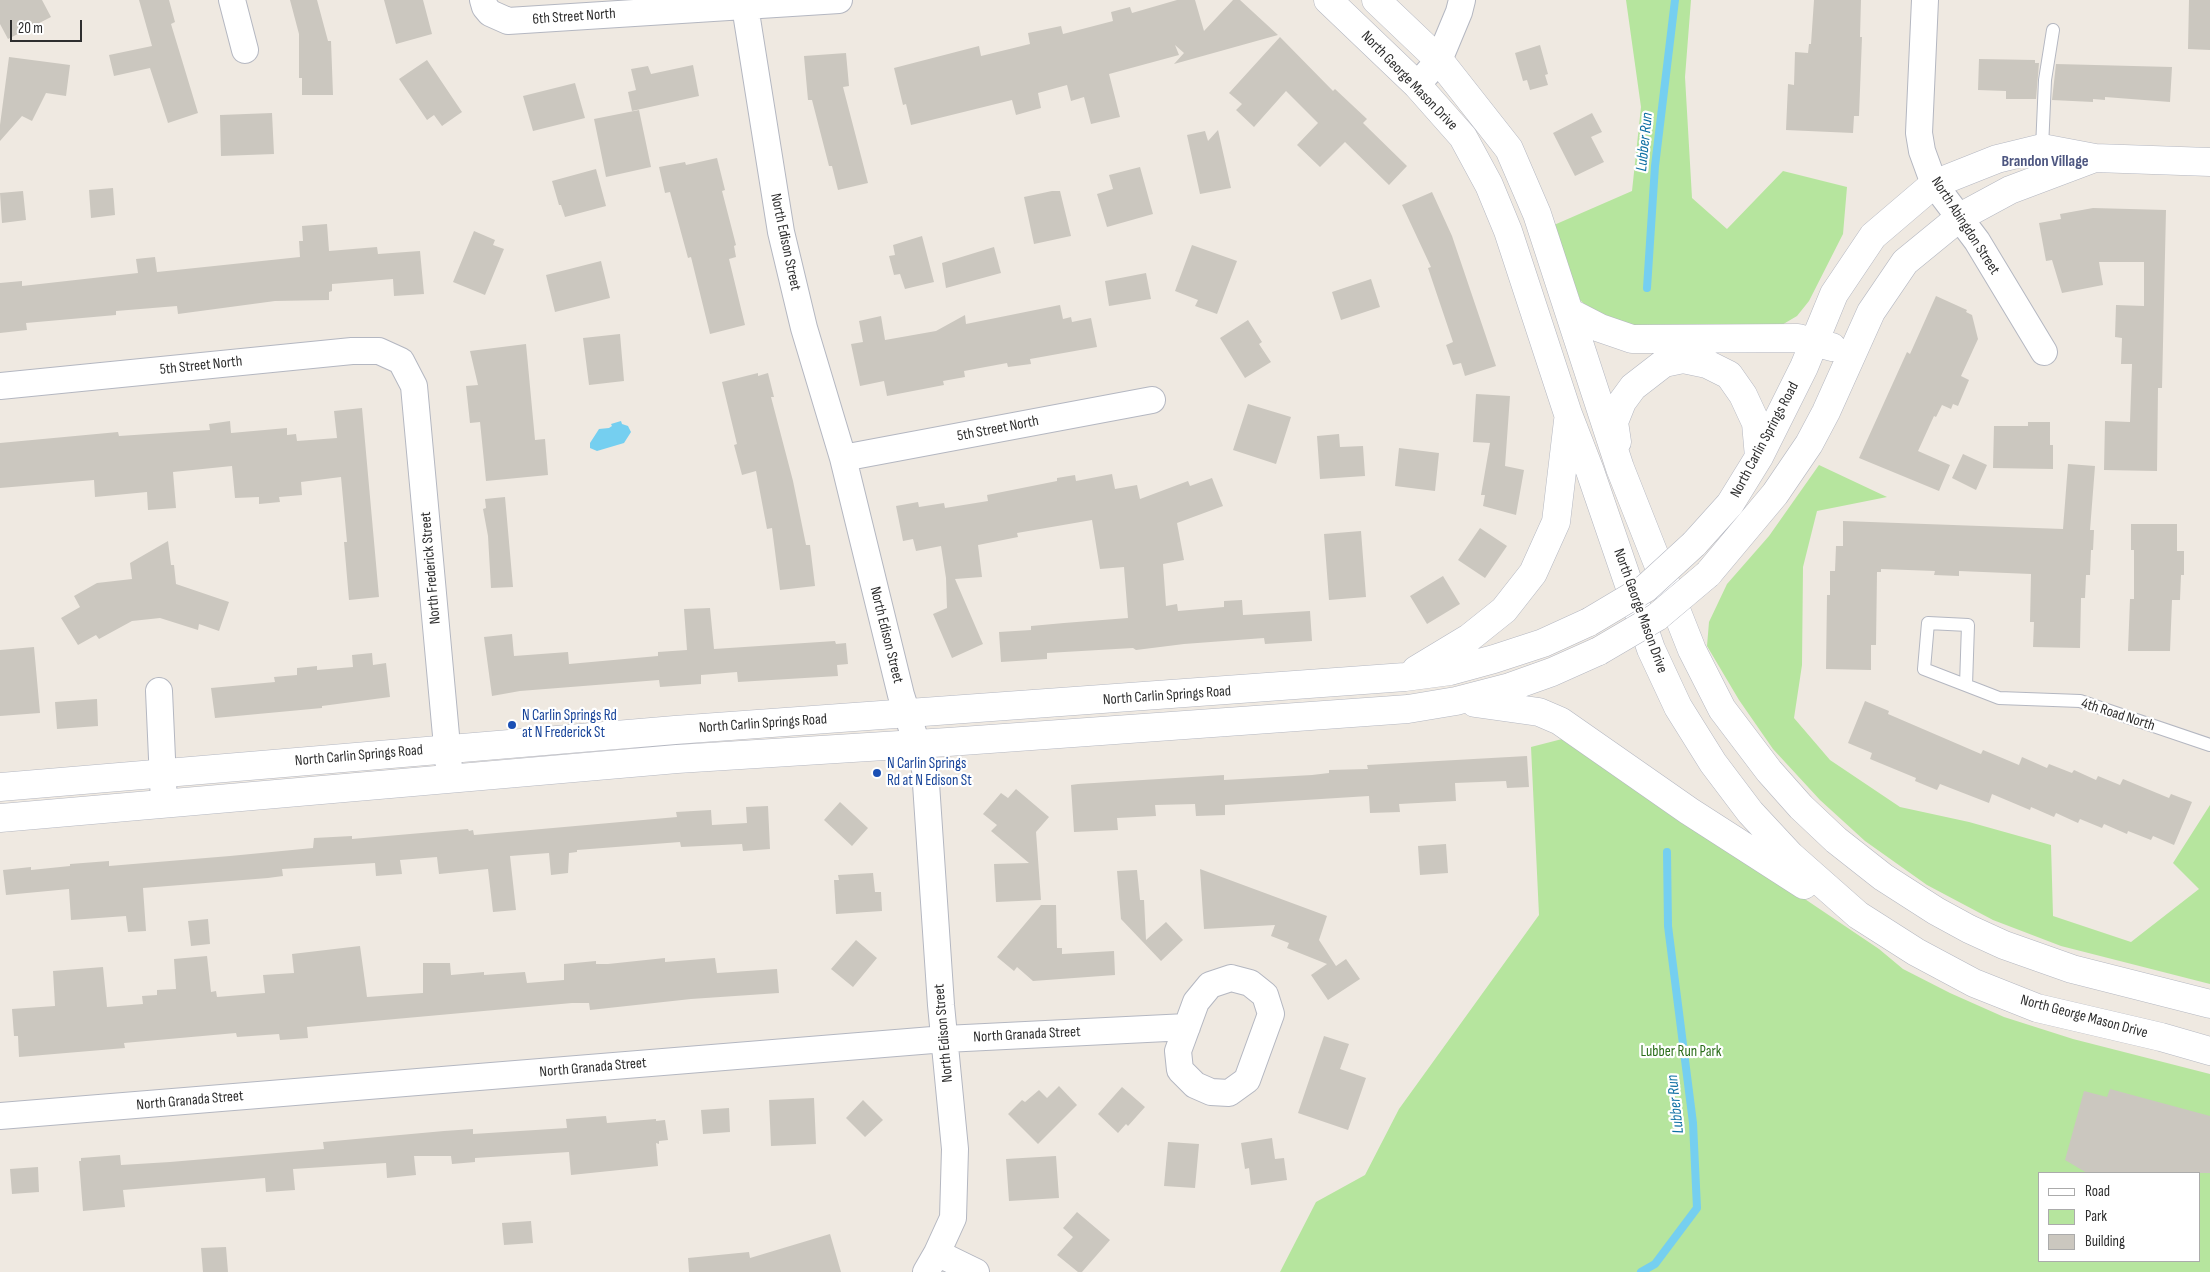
<!DOCTYPE html>
<style>
body{margin:0}
#map{position:relative;width:2210px;height:1272px;overflow:hidden;background:#efe9e1;font-family:"Sofia Sans Condensed",sans-serif}
canvas{display:block}
.legend{position:absolute;left:2038px;top:1172px;width:162px;height:90px;box-sizing:border-box;background:#fff;border:1px solid #ababab;margin:0;padding:6px 9px;list-style:none;font-size:15px;color:#2e2e2e}
.legend li{display:flex;align-items:center;gap:10px;height:25px}
.legend b{width:25px;border:1px solid #ababab}
.scale{position:absolute;left:10px;top:20px;width:72px;height:22px;box-sizing:border-box;border:2px solid #2e2e2e;border-top:0;padding-left:6px;font-size:15px;line-height:18px;white-space:nowrap;color:#2e2e2e;-webkit-text-stroke:4px #fff;paint-order:stroke}
</style>
<div id="map">
<canvas width="2210" height="1272"></canvas>
<ul class="legend">
<li><b style="height:6px;background:#fff"></b>Road</li>
<li><b style="height:14px;background:#b6e59e"></b>Park</li>
<li><b style="height:14px;background:#cbc7bf"></b>Building</li>
</ul>
<div class="scale">20 m</div>
</div>
<script>
const ctx = document.querySelector('canvas').getContext('2d');
ctx.lineJoin = 'round';
function fillPath(path, color) { ctx.fillStyle = color; ctx.fill(path, 'evenodd'); }
const toPath = rows => new Path2D(rows.map(r => 'M' + r).join(''));
function trace(path, color, width, dash) { ctx.strokeStyle = color; ctx.lineWidth = width; ctx.lineCap = dash ? 'butt' : 'round'; ctx.setLineDash(dash || []); ctx.stroke(path); }
function write(font, color, halo, rows, align = 'center') {
  ctx.font = font + ' "Sofia Sans Condensed",sans-serif'; ctx.lineWidth = 4.5; ctx.setLineDash([]); ctx.textBaseline = 'middle'; ctx.strokeStyle = halo; ctx.fillStyle = color; for (const [text, x, y, turn = 0] of rows) {
    ctx.save(); ctx.translate(x, y); ctx.rotate((+turn || 0) * Math.PI / 180); ctx.textAlign = isNaN(turn) ? turn : align; if (halo) ctx.strokeText(text, 0, 0); ctx.fillText(text, 0, 0); ctx.restore();
  }
}
fillPath(toPath([
 [1626,0,1691,0,1685,77,1692,198,1727,229,1783,171,1847,187,1843,234,1809,301,1797,316,1780,326,1634,333,1592,311,1580,300,1554,225,1632,191,1641,107],
 [1819,465,1887,497,1817,511,1803,567,1802,665,1794,718,1830,760,1900,807,1969,822,2051,845,2053,916,2131,942,2199,889,2173,863,2210,805,2210,984,2061,946,1993,920,1927,885,1865,841,1820,800,1773,749,1739,700,1707,646,1709,622,1727,584,1769,536],
 [1566,738,1879,949,1903,969,1950,993,2004,1017,2073,1039,2210,1074,2210,1272,1280,1272,1316,1202,1365,1175,1399,1109,1539,915,1531,747],
 [2039,1173,2199,1173,2199,1261,2039,1261]
]), '#b6e59e');
fillPath(toPath([
 [621,421,622,424,628,426,631,432,624,443,597,451,590,448,590,443,599,429,609,428,612,426,611,424]
]), '#75cff0');
trace(toPath([
 [1647,288,1655,166,1675,0],
 [1641,1272,1655,1264,1697,1208,1693,1123,1668,926,1667,852]
]), '#75cff0', 8);
fillPath(toPath([
 [0,0,42,0,51,17,8,39,0,24],
 [139,0,169,0,175,22,171,24,198,113,168,123,150,68,114,76,109,55,152,46],
 [290,0,317,0,328,41,331,41,333,95,302,95,302,78,299,78,299,34],
 [384,0,423,0,432,34,396,44],
 [1177,0,1195,0,1204,31,1233,0,1240,0,1278,35,1174,64,1184,53,1175,45,1179,55,1109,74,1120,117,1091,124,1084,97,1071,101,1067,85,1038,93,1041,108,1016,115,1012,100,911,125,906,104,903,105,894,68,979,46,981,56,1030,44,1028,33,1061,26,1063,34,1113,21,1111,12,1130,7,1132,13],
 [1814,0,1861,0,1860,37,1862,37,1859,116,1854,116,1853,133,1786,130,1788,84,1794,85,1795,52,1808,53,1809,44,1811,44],
 [2189,0,2210,0,2210,50,2188,49],
 [1280,37,1333,91,1335,89,1367,119,1363,123,1407,166,1389,185,1345,142,1320,167,1297,145,1318,123,1286,91,1254,127,1236,110,1242,104,1229,93],
 [1540,45,1548,74,1545,75,1548,85,1530,90,1527,80,1523,81,1515,53],
 [846,53,849,86,843,87,868,183,838,190,832,166,829,166,812,100,808,100,804,56],
 [9,57,70,65,66,96,46,93,32,121,22,116,0,141,0,125],
 [1979,59,2035,60,2035,63,2039,63,2036,99,2006,99,2006,91,1978,90],
 [427,60,462,112,442,126,434,115,427,120,399,79],
 [2056,64,2172,67,2170,102,2105,97,2105,100,2093,99,2093,102,2052,100],
 [693,65,699,96,632,111,628,92,636,90,631,69,648,66,651,74],
 [575,83,585,118,533,131,523,96],
 [639,110,651,167,606,177,594,119],
 [272,113,274,154,221,156,220,115],
 [1592,113,1602,132,1591,137,1604,162,1575,176,1553,133],
 [1218,130,1231,188,1200,194,1187,135,1205,131,1208,141],
 [717,158,725,190,722,191,736,245,734,246,736,257,729,259,745,325,710,334,691,257,688,258,670,192,665,193,659,167,685,162,686,165],
 [1140,167,1153,214,1107,227,1097,194,1113,189,1109,175],
 [596,169,606,206,565,217,561,205,559,205,552,181],
 [113,188,115,215,91,218,89,190],
 [23,191,26,220,2,223,0,193],
 [1052,191,1060,191,1071,236,1034,244,1024,197],
 [1432,192,1452,236,1496,366,1465,376,1461,363,1453,365,1446,345,1453,342,1428,268,1431,267,1402,205],
 [2093,208,2166,210,2162,388,2158,388,2157,471,2104,470,2105,421,2130,422,2132,364,2121,364,2122,338,2115,337,2116,305,2144,306,2144,262,2099,262,2103,285,2062,293,2052,260,2046,261,2039,223,2061,219,2060,214],
 [327,224,329,251,377,247,378,254,420,251,424,294,394,296,393,279,332,284,332,291,329,292,329,300,275,301,178,314,177,306,116,311,116,315,26,323,27,330,0,333,0,283,22,281,22,286,138,273,136,259,155,257,157,272,300,257,299,241,303,241,302,226],
 [474,231,495,240,493,245,504,249,485,295,453,282],
 [922,236,934,282,905,289,900,274,894,275,889,256,895,255,893,245],
 [1192,245,1237,261,1217,314,1195,306,1198,300,1175,291],
 [994,247,1001,273,946,288,942,263],
 [601,261,610,298,555,312,546,275],
 [1146,273,1151,299,1109,306,1105,281],
 [1371,279,1380,307,1341,320,1332,292],
 [1936,296,1967,310,1966,312,1972,315,1978,339,1961,376,1969,380,1958,406,1953,404,1951,409,1942,405,1936,417,1934,416,1918,451,1950,465,1939,491,1859,458,1907,352,1910,354],
 [1060,305,1063,319,1071,317,1072,322,1091,318,1097,347,1030,359,1031,364,1008,367,1007,363,964,371,965,377,943,381,944,385,887,396,884,381,860,386,851,344,863,342,859,321,881,316,885,340,936,331,965,315,966,324],
 [1248,320,1262,342,1259,344,1271,362,1245,378,1220,338],
 [620,334,624,381,589,385,583,338],
 [526,344,535,440,545,439,548,475,486,481,480,422,470,423,466,386,478,385,470,351],
 [758,373,758,376,768,373,774,397,771,397,793,481,806,545,810,545,815,586,780,590,772,528,767,529,756,471,742,475,734,445,737,444,722,382],
 [1476,394,1510,396,1505,466,1524,470,1516,515,1483,506,1485,495,1481,495,1490,443,1473,442],
 [1248,404,1291,417,1276,464,1233,450],
 [362,408,379,597,349,600,344,542,347,542,341,477,301,482,302,495,279,497,280,502,259,504,259,497,235,498,232,466,173,472,176,508,148,510,147,492,95,497,94,480,0,488,0,443,118,432,119,436,210,430,209,424,230,421,231,433,287,428,287,435,296,434,297,441,337,438,334,411],
 [2028,422,2050,422,2050,445,2053,445,2053,469,1993,468,1994,426,2028,426],
 [1339,434,1340,447,1363,446,1365,476,1320,479,1317,436],
 [1399,448,1439,453,1435,491,1395,486],
 [1963,454,1987,465,1976,490,1952,478],
 [2068,464,2095,466,2090,530,2094,530,2093,550,2091,550,2090,575,2086,575,2085,598,2081,598,2080,648,2033,647,2034,622,2030,622,2031,574,1959,571,1959,576,1934,575,1935,571,1881,569,1881,572,1877,572,1876,645,1871,645,1871,670,1826,669,1827,595,1830,595,1830,571,1835,571,1836,546,1843,546,1843,521,2063,529],
 [1112,474,1115,489,1137,485,1140,499,1188,481,1190,486,1212,478,1223,506,1177,523,1184,560,1163,564,1166,606,1177,604,1178,611,1224,607,1224,601,1242,600,1243,615,1310,611,1312,641,1265,644,1264,638,1184,644,1136,650,1133,648,1047,653,1047,659,1001,662,999,632,1031,630,1031,626,1064,623,1128,618,1124,567,1100,569,1092,520,1017,533,1018,537,978,545,982,577,955,579,983,644,952,658,933,614,947,608,946,578,941,546,916,551,913,539,903,541,896,506,918,502,919,507,944,503,945,508,988,501,987,495,1057,481,1057,478,1075,475,1076,481],
 [505,497,513,587,491,588,488,536,483,509,486,508,485,499],
 [2131,524,2177,524,2177,551,2184,551,2184,575,2181,575,2180,600,2172,600,2170,651,2128,651,2130,599,2134,599,2134,550,2131,550],
 [1480,528,1507,546,1485,578,1458,560],
 [1361,531,1366,597,1329,600,1324,534],
 [168,541,171,565,174,565,176,584,229,602,219,631,199,624,198,630,160,618,132,621,99,639,96,635,78,645,61,618,80,607,74,596,97,583,132,579,130,563],
 [1443,576,1460,604,1427,624,1410,596],
 [710,608,714,649,835,641,836,644,846,643,848,664,837,665,838,676,738,682,737,672,701,675,701,684,660,687,659,680,520,691,492,696,484,637,512,634,514,656,568,652,569,664,658,656,658,652,687,650,684,609],
 [34,647,40,713,0,716,0,650],
 [372,653,373,665,386,663,390,697,322,706,322,708,215,718,211,688,275,682,274,677,297,675,297,668,317,666,317,670,353,667,352,655],
 [97,699,98,726,57,729,55,702],
 [1865,701,1889,711,1888,714,1981,754,1983,750,2019,765,2022,757,2047,768,2049,764,2072,773,2074,770,2096,780,2098,776,2120,785,2123,779,2169,798,2171,794,2192,802,2174,845,2153,836,2151,840,2128,831,2127,834,2104,824,2102,828,2080,819,2078,823,2056,813,2054,817,2031,807,2030,810,1992,794,1989,803,1940,784,1937,790,1915,781,1916,778,1870,759,1872,753,1848,743],
 [1527,756,1529,787,1507,788,1506,781,1455,783,1456,801,1399,804,1400,812,1370,813,1369,796,1225,805,1225,815,1196,816,1195,804,1155,805,1156,816,1117,818,1118,830,1074,832,1071,785,1078,784,1224,775,1224,780,1312,775,1329,773,1329,770,1368,769,1367,765],
 [1016,789,1049,817,1036,832,1041,900,996,902,994,864,1029,863,991,831,997,825,983,814,1001,793,1008,798],
 [840,802,868,828,852,846,824,820],
 [768,806,770,849,743,851,742,844,681,847,680,842,577,850,577,852,569,853,568,873,551,875,549,853,510,856,516,910,493,912,488,869,439,874,437,857,400,860,402,874,376,876,375,863,282,869,283,876,268,878,143,888,146,931,128,932,126,916,71,920,69,889,6,895,3,870,31,867,31,870,70,866,70,864,109,861,109,866,230,856,313,848,314,838,352,836,352,839,468,829,469,831,473,830,474,835,677,817,676,812,711,810,712,825,747,823,746,807],
 [1446,844,1448,873,1420,875,1418,846],
 [1200,869,1327,916,1319,940,1336,966,1346,959,1360,979,1328,1000,1311,975,1327,964,1287,948,1289,943,1271,936,1275,925,1204,929],
 [1137,870,1140,900,1144,900,1146,940,1166,922,1183,940,1161,961,1121,919,1117,871],
 [873,873,875,892,881,892,882,911,836,914,834,880,839,880,838,875],
 [1041,905,1056,905,1057,948,1062,948,1062,954,1114,951,1115,975,1033,981,1017,967,1014,971,997,957],
 [208,919,210,944,191,946,188,921],
 [856,940,877,958,853,987,831,969],
 [360,946,367,997,423,993,423,963,450,963,451,975,484,972,484,975,525,972,527,983,564,980,564,964,596,961,596,964,608,964,665,958,665,962,715,958,717,973,777,969,779,993,691,999,590,1010,589,1003,572,1003,307,1027,308,1038,280,1040,279,1034,237,1037,236,1033,124,1043,125,1048,19,1057,18,1036,14,1036,12,1009,55,1006,53,971,103,967,107,1007,143,1004,142,996,157,995,157,990,176,989,174,959,207,956,211,992,216,991,217,997,265,993,263,975,294,973,292,954],
 [1324,1036,1349,1044,1340,1069,1366,1078,1348,1130,1298,1113],
 [1059,1086,1077,1105,1038,1144,1008,1114,1022,1100,1025,1102,1039,1090,1047,1098],
 [1122,1087,1145,1107,1128,1126,1126,1124,1118,1133,1098,1114],
 [2110,1089,2210,1116,2210,1173,2087,1173,2065,1160,2084,1091,2107,1097],
 [814,1098,816,1144,771,1146,769,1100],
 [863,1100,883,1120,865,1137,846,1118],
 [729,1108,730,1132,703,1134,701,1110],
 [606,1116,607,1123,656,1119,656,1121,665,1120,668,1140,659,1141,659,1144,656,1143,658,1166,571,1175,569,1152,475,1158,475,1162,452,1164,451,1156,414,1156,416,1175,387,1178,386,1163,293,1169,295,1190,266,1192,265,1178,123,1190,125,1207,83,1211,79,1161,81,1161,81,1158,120,1155,121,1165,170,1162,324,1149,323,1142,444,1131,473,1129,473,1134,567,1128,566,1119],
 [1272,1138,1275,1159,1284,1158,1287,1180,1251,1185,1249,1168,1245,1169,1241,1143],
 [1168,1142,1199,1144,1195,1188,1164,1186],
 [1056,1156,1059,1198,1009,1201,1006,1159],
 [38,1167,39,1192,12,1194,10,1169],
 [1077,1212,1110,1240,1082,1272,1078,1272,1057,1255,1073,1237,1063,1228],
 [531,1221,533,1243,504,1245,502,1223],
 [830,1234,841,1272,689,1272,688,1258,749,1252,750,1258],
 [226,1247,228,1272,203,1272,201,1248]
]), '#cbc7bf');
const lane = toPath([
 [2042,148,2045,80,2053,30],
 [1966,685,1968,625,1928,623,1924,669,1999,698,2080,701,2210,745]
]);
const street = toPath([
 [232,0,245,50],
 [483,0,485,7,490,13,508,21,839,0],
 [744,0,781,232,804,328,843,458,901,695,925,769,941,1005,955,1149,953,1218,937,1253,926,1272],
 [1925,0,1919,133,1922,151,1934,184,1977,241,2044,352],
 [1417,85,1439,60,1459,12,1462,0],
 [0,386,352,351,379,351,401,361,414,386,450,779],
 [843,458,1152,400],
 [159,691,164,803],
 [1231,978,1250,983,1265,995,1271,1014,1247,1080,1229,1093,1211,1092,1195,1085,1180,1070,1178,1051,1196,1002,1210,985,1231,978],
 [0,1116,945,1039,1187,1027],
 [937,1253,976,1272]
]);
const secondary = toPath([
 [1328,0,1417,85,1463,137,1489,185,1508,231,1568,414,1590,471,1651,649,1678,707,1713,763,1750,812,1790,855,1858,915,1916,952,1974,983,2037,1008,2161,1037,2210,1051],
 [1376,0,1439,60,1509,149,1537,214,1620,468,1692,650,1722,709,1769,771,1801,807,1836,840,1883,877,1936,911,1969,929,2004,945,2072,969,2210,1004],
 [1569,312,1600,328,1632,339,1798,338,1832,347],
 [1617,442,1614,422,1622,402,1633,387,1664,363,1683,359,1707,364,1729,375,1743,395,1756,423,1759,457],
 [1694,544,1730,504,1759,457,1804,367,1834,294,1873,236,1934,184,1997,159,2042,148,2095,158,2210,162],
 [1708,574,1775,494,1809,444,1826,412,1871,312,1905,262,1960,217,2010,190,2095,158],
 [1416,670,1469,638,1504,610,1533,573,1556,522,1568,421],
 [1475,703,1539,712,1560,721,1689,811,1804,885],
 [0,787,675,730,1405,677,1450,671,1494,659,1543,643,1589,622],
 [0,818,677,759,948,742,1408,709,1456,701,1510,687,1552,672,1599,651]
]);
trace(lane, '#b4b7c1', 14);
trace(street, '#b4b7c1', 28);
trace(secondary, '#b4b7c1', 29);
trace(lane, '#fff', 12);
trace(street, '#fff', 26);
trace(secondary, '#fff', 28);
const secondaryBridge = toPath([
 [1589,622,1646,588,1694,544],
 [1599,651,1657,617,1708,574]
]);
trace(secondaryBridge, '#b4b7c1', 29, []);
trace(secondaryBridge, '#fff', 28);
for (const [x, y, r, color] of [
 [512,725,5,"#1a4fb4"],
 [877,773,5,"#1a4fb4"]
]) { const dot = new Path2D(); dot.arc(x, y, r, 0, 2 * Math.PI); ctx.fillStyle = color; ctx.fill(dot); trace(dot, '#fff', 2); }
write('15px', '#2e2e2e', '#fff', [
 ["6th Street North",574,17,-4],
 ["North George Mason Drive",1409,81,46],
 ["North Abingdon Street",1965,226,57],
 ["North Edison Street",785,242,78],
 ["5th Street North",201,366,-6],
 ["5th Street North",998,429,-11],
 ["North Carlin Springs Road",1765,440,-62],
 ["North Frederick Street",431,568,-95],
 ["North George Mason Drive",1640,611,70],
 ["North Edison Street",886,635,76],
 ["North Carlin Springs Road",1167,696,-4],
 ["4th Road North",2118,715,18],
 ["North Carlin Springs Road",763,724,-4],
 ["North Carlin Springs Road",359,756,-5],
 ["North George Mason Drive",2084,1017,15],
 ["North Edison Street",944,1033,-95],
 ["North Granada Street",1027,1035,-3],
 ["North Granada Street",593,1068,-5],
 ["North Granada Street",190,1101,-5]
]);
write('15px', '#164399', '#fff', [
 ["N Carlin Springs Rd",522,716],
 ["at N Frederick St",522,733],
 ["N Carlin Springs",887,764],
 ["Rd at N Edison St",887,781]
], 'left');
write('15px', '#2c6e1b', '#fff', [
 ["Lubber Run Park",1681,1052]
]);
write('italic 16px', '#0d6fa3', '#fff', [
 ["Lubber Run",1645,142,-84],
 ["Lubber Run",1676,1104,-96]
]);
write('bold 16px', '#4d5680', '#fff', [
 ["Brandon Village",2045,162]
]);
</script>
